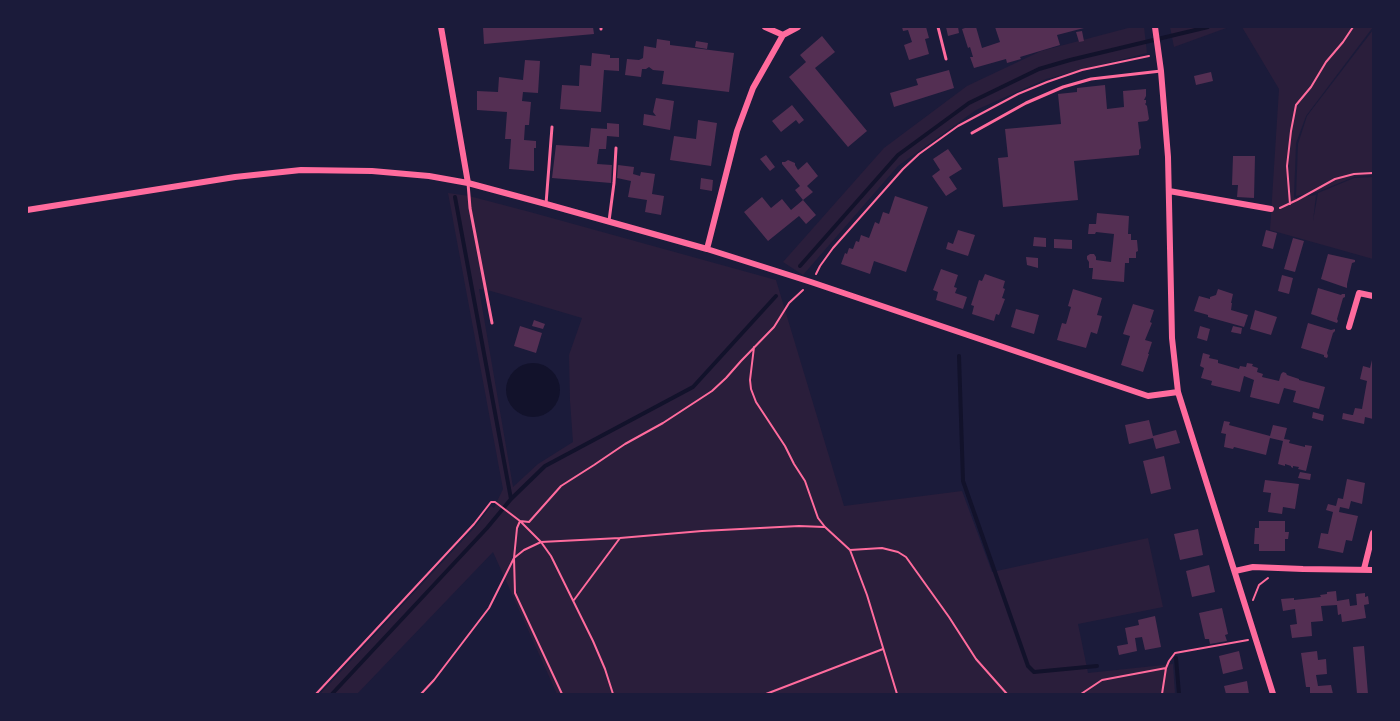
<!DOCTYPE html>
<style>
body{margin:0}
#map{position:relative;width:1400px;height:721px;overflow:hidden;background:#1b1b3a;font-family:Lato,sans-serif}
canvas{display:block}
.frame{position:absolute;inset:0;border:28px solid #1b1b3a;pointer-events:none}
</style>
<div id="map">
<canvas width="1400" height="721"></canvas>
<div class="frame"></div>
</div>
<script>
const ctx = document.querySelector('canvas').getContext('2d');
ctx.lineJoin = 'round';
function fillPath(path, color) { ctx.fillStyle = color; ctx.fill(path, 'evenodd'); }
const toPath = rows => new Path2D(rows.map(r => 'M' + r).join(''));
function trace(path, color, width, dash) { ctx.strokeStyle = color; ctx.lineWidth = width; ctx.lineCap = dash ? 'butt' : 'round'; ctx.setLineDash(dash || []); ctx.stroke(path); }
fillPath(toPath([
 [1132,27,1144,27,1147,53,1046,79,976,110,898,166,803,275,783,262,884,148,967,86,1041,51],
 [1170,27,1229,27,1174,47],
 [1242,27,1373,27,1306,116,1296,143,1294,198,1316,195,1313,221,1318,193,1354,178,1373,177,1373,259,1270,230,1279,89],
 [1373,30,1373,175,1354,177,1317,192,1296,196,1298,144,1307,116],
 [448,193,469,196,530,212,776,280,844,506,962,491,992,572,1148,538,1163,607,1078,624,1088,673,1173,664,1175,694,557,694,493,552,357,694,320,694,476,526,491,506,494,508,503,489],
 [479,289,491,291,582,318,569,355,570,401,573,442,538,464,513,487]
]), '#2a1e3b');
fillPath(toPath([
 '506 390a27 27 0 1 1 54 0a27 27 0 1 1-54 0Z'
]), '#12122b');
trace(toPath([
 [455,197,511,499],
 [800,266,898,155,969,103,1039,69,1070,60,1208,27],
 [959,356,963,481,1028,666,1034,672,1097,666],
 [1176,658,1179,694],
 [332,694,487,528,511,499,545,466,693,387,776,296]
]), '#12122b', 4);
fillPath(toPath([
 [483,27,593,27,594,34,484,44],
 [902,27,926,27,929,38,925,39,929,54,909,60,904,45,912,42,908,30,903,31],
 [946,27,958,27,959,33,948,36],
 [968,27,976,27,982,48,1000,42,995,27,1084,28,1057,35,1060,45,1020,57,1021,59,1007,63,1006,59,974,68,970,57,973,57,970,47,968,48,962,29],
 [1082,31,1084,41,1079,42,1076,32],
 [822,36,835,52,815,68,867,131,848,147,789,77,806,62,800,55],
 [657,39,670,41,670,45,734,53,729,92,662,84,664,71,653,70,649,67,646,69,642,69,641,77,625,75,627,59,639,60,643,58,644,46,656,48],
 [696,41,708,43,707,49,695,47],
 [592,53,610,55,610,58,619,58,619,71,604,70,601,112,560,109,562,85,579,86,580,65,591,66],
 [525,60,540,61,538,93,523,92,522,101,531,102,529,125,525,125,524,140,536,141,536,148,534,148,534,171,509,169,511,139,505,139,507,112,477,110,477,91,498,92,499,77,523,80],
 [949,70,954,88,894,107,890,93,918,85,916,79],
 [1211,72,1213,81,1196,85,1194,76],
 [1105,85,1107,109,1124,107,1123,91,1146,89,1146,96,1144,100,1146,100,1146,103,1145,104,1147,106,1149,119,1147,121,1138,122,1141,148,1139,150,1139,155,1074,161,1078,200,1003,207,998,158,1008,157,1005,129,1061,124,1058,94,1077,92,1077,88],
 [656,98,674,101,670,130,643,125,644,114,656,116,653,112],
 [792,105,804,120,799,124,796,120,781,132,772,121],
 [698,120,717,123,711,166,670,160,674,136,696,139],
 [607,123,619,124,619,137,607,136,606,149,599,149,597,164,612,165,611,183,552,178,556,145,589,147,591,128,607,129],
 [948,149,962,169,949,177,957,189,946,196,932,176,940,170,933,159],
 [766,155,775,167,770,171,760,159],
 [1233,156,1255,156,1254,198,1237,197,1238,185,1232,185],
 [788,160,795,163,795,165,798,170,807,162,818,176,807,186,813,192,803,200,795,190,800,186,782,164,782,162,785,162],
 [618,165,634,167,633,174,640,176,641,172,655,174,652,194,664,196,661,215,645,212,647,200,628,197,631,181,617,178],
 [701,178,713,180,712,191,700,189],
 [895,196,928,207,906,272,874,261,870,274,841,264,845,253,847,254,849,248,853,249,856,241,859,242,861,235,869,238,875,222,879,224,883,212,889,214],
 [762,197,771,208,782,199,791,210,803,200,816,215,806,224,799,216,768,241,744,212],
 [1097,213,1129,216,1128,234,1131,234,1131,240,1137,240,1138,251,1136,252,1136,258,1129,258,1129,263,1125,263,1124,282,1092,279,1093,268,1089,268,1089,262,1087,259,1087,256,1090,254,1094,254,1096,257,1096,260,1111,262,1114,234,1096,232,1095,234,1088,234,1089,224,1096,224],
 [958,230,975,235,968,256,946,249,948,242,953,244],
 [1266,230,1277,233,1273,249,1262,246],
 [1034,237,1046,238,1046,247,1033,246],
 [1293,238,1304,241,1295,272,1284,269],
 [1054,239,1072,240,1072,249,1054,248],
 [1328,254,1355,260,1355,262,1352,263,1347,284,1347,288,1321,279],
 [1026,257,1038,258,1038,268,1027,265],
 [941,269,958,275,954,287,957,288,955,293,967,297,963,309,936,300,938,292,933,290],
 [985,274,1005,281,1003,288,1005,289,1002,298,1005,299,999,315,996,314,994,321,972,314,974,306,971,305,979,280,982,281],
 [1282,275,1293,278,1289,294,1278,291],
 [1318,288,1341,295,1342,294,1345,294,1345,297,1343,298,1337,319,1338,321,1337,323,1311,314],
 [1073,289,1102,298,1097,315,1102,316,1097,334,1091,332,1086,348,1057,340,1062,323,1066,324,1071,307,1068,306],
 [1218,289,1233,294,1231,303,1232,303,1231,310,1248,315,1244,327,1208,317,1208,315,1194,311,1199,296,1210,299,1210,297,1216,295],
 [1133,304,1154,310,1150,322,1152,323,1145,340,1152,342,1148,354,1149,354,1143,372,1121,365,1130,336,1123,334],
 [1016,309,1039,315,1034,334,1011,327],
 [1255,310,1277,317,1271,335,1250,329],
 [534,320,545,324,543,329,532,326],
 [1308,323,1331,330,1335,329,1335,331,1333,333,1327,353,1328,356,1327,358,1324,357,1324,355,1301,348],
 [520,326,542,333,536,353,514,346],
 [1200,326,1210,329,1207,341,1197,338],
 [1233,326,1242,328,1241,334,1231,332],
 [1203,353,1210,355,1209,358,1218,360,1218,363,1239,369,1240,366,1246,367,1247,363,1253,364,1252,366,1258,368,1257,372,1263,374,1262,377,1279,381,1281,374,1283,372,1286,373,1287,375,1299,379,1299,380,1325,387,1319,409,1293,402,1296,391,1284,388,1279,404,1250,397,1254,380,1244,376,1240,392,1211,385,1212,381,1201,378,1204,368,1200,366],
 [1372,360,1373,419,1365,417,1364,424,1342,419,1343,413,1352,415,1353,415,1355,408,1362,409,1367,381,1360,379,1363,366,1370,368],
 [1313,412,1324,415,1323,421,1312,418],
 [1149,420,1153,436,1176,430,1180,443,1156,449,1153,438,1129,444,1125,425],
 [1224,421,1230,422,1229,425,1270,436,1273,425,1287,428,1284,439,1290,440,1289,443,1305,447,1305,445,1312,446,1306,471,1298,469,1299,467,1293,466,1293,468,1291,467,1291,466,1285,464,1285,466,1278,464,1283,441,1270,438,1266,455,1234,447,1233,449,1224,447,1226,434,1221,433],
 [1164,456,1171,489,1151,494,1143,461],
 [1300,472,1311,474,1310,480,1298,478],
 [1347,479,1365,483,1362,504,1351,501,1349,509,1340,507,1339,512,1358,516,1352,541,1346,540,1343,553,1318,548,1321,533,1328,534,1333,512,1326,510,1328,504,1336,506,1338,498,1343,499],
 [1265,480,1299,484,1295,509,1283,507,1282,514,1268,512,1271,493,1263,492],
 [1259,521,1285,521,1285,532,1289,532,1288,539,1285,539,1285,551,1259,551,1259,544,1254,544,1255,528,1259,528],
 [1198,529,1203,555,1180,560,1174,534],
 [1209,565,1215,592,1192,597,1186,571],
 [1336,591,1337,601,1349,599,1350,606,1357,605,1356,594,1365,593,1365,597,1368,596,1369,604,1364,605,1366,618,1342,622,1341,614,1338,615,1337,605,1321,606,1323,621,1311,622,1312,636,1292,638,1290,625,1297,624,1295,609,1283,611,1281,599,1294,598,1294,600,1321,597,1320,595,1327,594,1327,592],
 [1222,608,1228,634,1225,635,1227,641,1210,644,1209,639,1205,639,1199,613],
 [1155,616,1161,647,1145,650,1142,637,1135,638,1137,651,1119,655,1117,646,1128,644,1125,628,1139,625,1138,620],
 [1364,646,1368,694,1357,694,1353,647],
 [1239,651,1243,669,1223,674,1219,656],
 [1317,651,1318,660,1326,659,1327,674,1316,675,1318,686,1331,685,1333,694,1310,694,1310,687,1306,687,1301,653],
 [1247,681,1249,694,1226,694,1224,686]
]), '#542f53');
trace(toPath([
 [1290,204,1287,166,1291,131,1296,105,1311,87,1326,62,1343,42,1353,27],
 [1280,208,1297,200,1335,179,1354,174,1373,173],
 [816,274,820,266,833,248,903,169,919,154,958,126,1018,94,1047,82,1082,70,1149,56],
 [754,347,750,380,751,389,756,402,785,446,794,464,805,481,818,518,825,527,850,550,882,548,898,552,906,557,949,617,976,659,1007,694],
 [520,521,529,522,561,486,594,465,625,444,663,423,712,391,726,378,741,361,774,327,789,303,803,290],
 [520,521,517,528,514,558,515,593,562,694],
 [850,550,867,595,897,694],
 [574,600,620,538,702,531,799,526,824,527],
 [1253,600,1259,585,1268,578],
 [316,694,474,524,491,502,495,502,520,521,541,542,551,556,593,641,605,669,613,694],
 [421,694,434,680,489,608,514,558,524,550,541,542,620,538],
 [766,694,883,649],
 [1081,694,1102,680,1166,668,1169,661,1175,653,1248,640],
 [1162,694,1166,668]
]), '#ff6b9d', 2);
trace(toPath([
 [601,27,601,29],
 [938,27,946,59],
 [972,133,1026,103,1063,87,1091,79,1161,71],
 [468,183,470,208,492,323],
 [546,204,552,127],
 [609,221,614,183,616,148]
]), '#ff6b9d', 3);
trace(toPath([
 [441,27,468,183],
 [765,27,783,35],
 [1155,27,1161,71,1168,157,1172,338,1178,392,1273,694],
 [1169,191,1271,209],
 [27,210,235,177,301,170,372,171,429,176,468,183,546,204,707,249,811,282,1148,396,1178,392],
 [707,249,737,131,753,88,783,35,798,27],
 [1349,327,1359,293,1373,296],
 [1364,569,1373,533],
 [1235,571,1253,567,1303,569,1373,570]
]), '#ff6b9d', 6);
</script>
